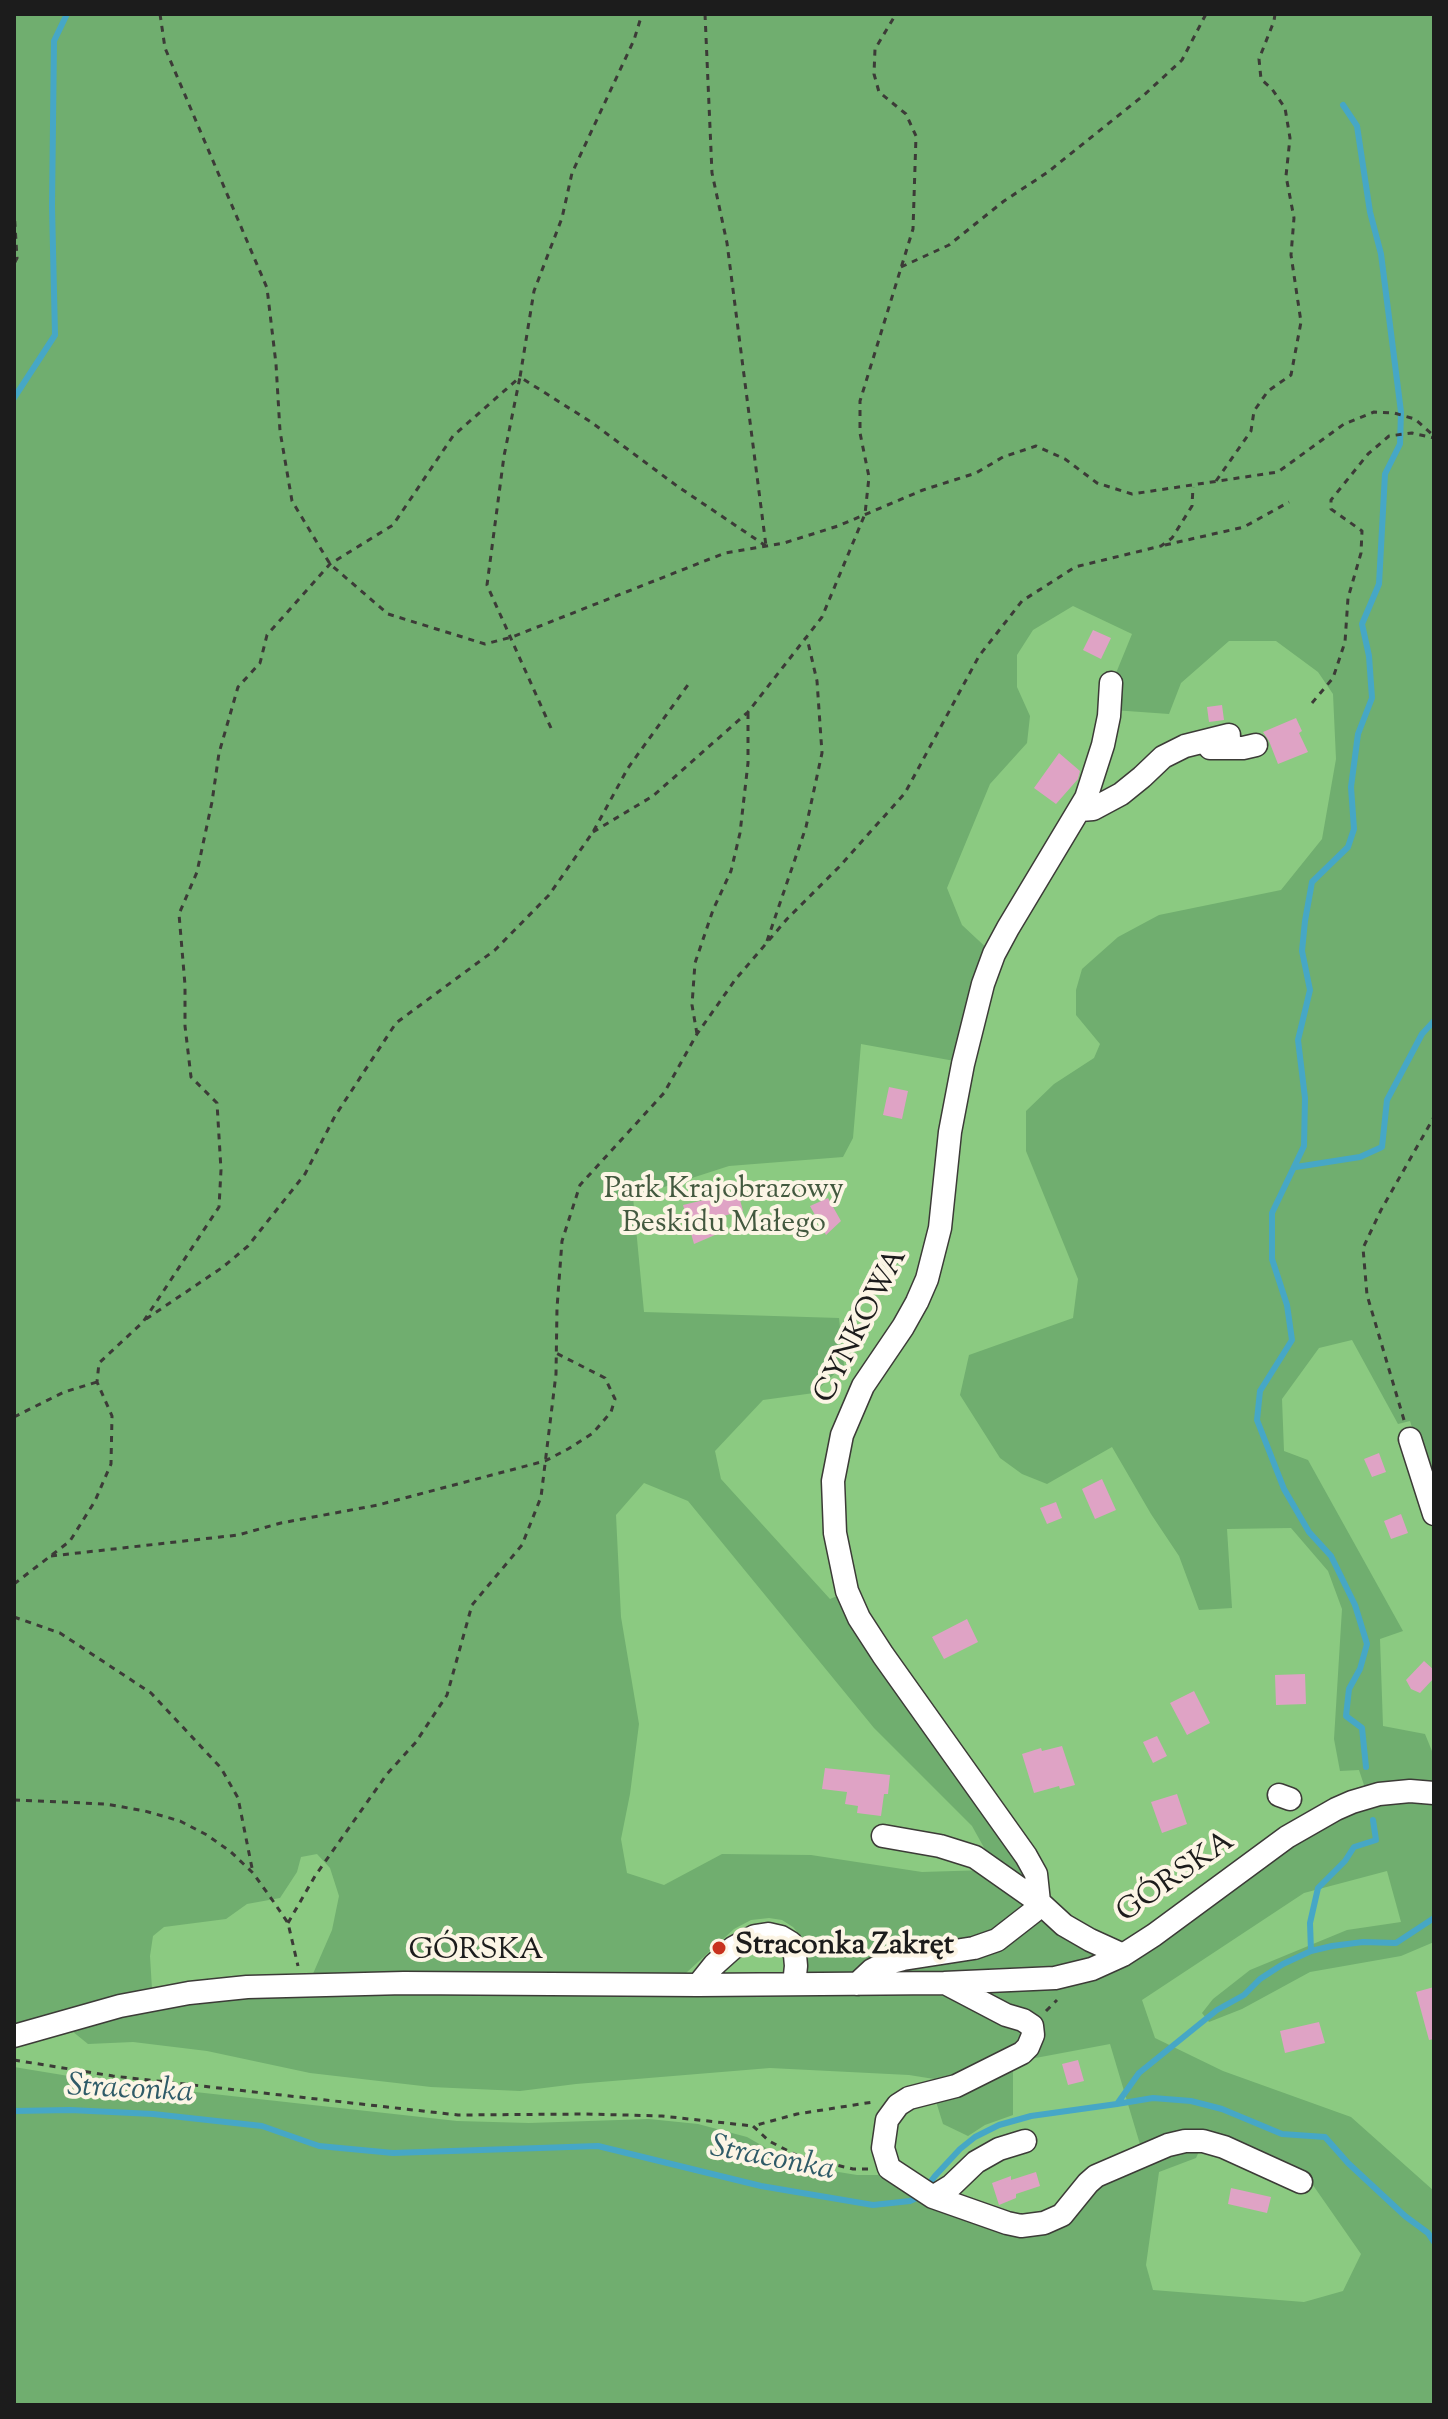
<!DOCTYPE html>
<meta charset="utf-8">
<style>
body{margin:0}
#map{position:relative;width:1448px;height:2419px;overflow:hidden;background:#f1ead0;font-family:"Sorts Mill Goudy",serif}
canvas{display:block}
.frame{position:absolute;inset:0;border:16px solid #1c1c1c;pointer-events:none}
</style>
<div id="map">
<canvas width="1448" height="2419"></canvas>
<div class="frame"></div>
</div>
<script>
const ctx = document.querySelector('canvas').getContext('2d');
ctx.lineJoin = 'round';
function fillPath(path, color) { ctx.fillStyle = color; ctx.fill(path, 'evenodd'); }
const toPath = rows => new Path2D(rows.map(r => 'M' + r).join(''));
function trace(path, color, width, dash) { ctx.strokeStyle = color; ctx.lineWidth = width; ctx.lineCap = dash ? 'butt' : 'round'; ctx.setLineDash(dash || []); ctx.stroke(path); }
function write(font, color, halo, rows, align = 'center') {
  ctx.font = font + ' "Sorts Mill Goudy",serif'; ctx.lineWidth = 8; ctx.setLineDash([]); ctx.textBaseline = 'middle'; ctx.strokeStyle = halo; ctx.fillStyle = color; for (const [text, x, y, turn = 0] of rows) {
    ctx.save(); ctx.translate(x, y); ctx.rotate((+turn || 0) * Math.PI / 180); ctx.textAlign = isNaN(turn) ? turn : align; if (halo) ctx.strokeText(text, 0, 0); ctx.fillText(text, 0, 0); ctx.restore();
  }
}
fillPath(toPath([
 [14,14,1434,14,1434,2405,14,2405]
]), '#8bca81');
fillPath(toPath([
 [14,14,1434,14,1434,1496,1410,1421,1398,1424,1352,1340,1319,1348,1282,1399,1284,1451,1308,1460,1403,1631,1380,1639,1383,1726,1425,1734,1434,1756,1434,1783,1365,1788,1359,1770,1340,1771,1334,1739,1342,1609,1328,1571,1291,1528,1227,1529,1232,1608,1199,1610,1179,1556,1151,1514,1112,1447,1047,1484,1022,1474,1000,1458,960,1395,969,1355,1073,1318,1078,1279,1026,1151,1026,1111,1054,1084,1094,1058,1100,1044,1076,1015,1076,990,1082,969,1118,937,1159,915,1281,890,1322,839,1336,759,1333,694,1318,672,1276,641,1229,641,1181,683,1169,714,1113,710,1114,678,1132,634,1073,606,1033,630,1017,655,1017,687,1030,716,1027,743,990,784,947,888,962,925,992,953,960,1062,861,1044,853,1138,843,1157,729,1166,633,1197,644,1312,839,1318,844,1365,814,1393,763,1400,715,1451,721,1479,830,1599,844,1593,982,1801,1036,1895,992,1862,972,1826,874,1728,688,1501,644,1483,616,1515,621,1617,639,1724,630,1794,621,1839,627,1873,664,1885,722,1854,811,1855,922,1872,987,1870,1033,1903,995,1937,880,1961,852,1973,806,1974,807,1956,804,1940,793,1927,782,1920,769,1918,751,1920,734,1929,686,1973,312,1976,332,1930,339,1896,330,1868,317,1854,301,1857,297,1872,280,1898,247,1904,226,1919,164,1927,153,1936,150,1956,152,1989,14,2027],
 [1434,1800,1434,1942,1401,1956,1310,1972,1242,2009,1209,2022,1202,2013,1213,1999,1250,1970,1347,1930,1401,1922,1387,1871,1304,1893,1142,2000,1155,2038,1223,2071,1351,2117,1434,2191,1434,2405,14,2405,14,2067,105,2082,457,2121,529,2123,649,2119,698,2124,747,2137,789,2161,820,2169,857,2175,889,2175,1015,2231,1111,2173,1202,2145,1196,2158,1159,2172,1146,2265,1153,2290,1304,2302,1343,2291,1361,2254,1308,2178,1224,2141,1142,2151,1110,2044,1030,2059,1037,2036,979,1990,1054,1988,1359,1806],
 [1042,1911,1086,1944,1095,1958,1069,1967,885,1975,949,1957],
 [303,1993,950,1996,1024,2026,1026,2039,953,2082,909,2075,770,2068,576,2084,520,2091,431,2087,310,2073,207,2051,133,2042,88,2044,72,2031,124,2014,179,2002],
 [1013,2068,1013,2115,985,2125,968,2136,943,2124,934,2095]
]), '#70ae6f');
trace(toPath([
 [1343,105,1357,126,1370,212,1381,254,1401,412,1400,444,1385,474,1379,584,1362,624,1369,656,1372,698,1358,734,1351,787,1354,829,1348,847,1312,882,1305,921,1302,951,1310,990,1298,1040,1305,1098,1304,1146,1272,1213,1272,1259,1287,1305,1292,1340,1260,1391,1257,1420,1284,1489,1309,1532,1331,1556,1355,1605,1367,1644,1360,1669,1349,1689,1346,1716,1362,1728,1366,1767],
 [14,398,55,335,52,206,54,41,67,14],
 [1296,1167,1360,1157,1382,1147,1387,1100,1422,1034,1434,1021],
 [1311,1951,1310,1923,1318,1888,1345,1861,1354,1847,1376,1840,1373,1820],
 [1117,2104,1153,2098,1191,2101,1222,2109,1282,2134,1325,2137,1348,2163,1405,2216,1428,2233,1434,2242],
 [14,2111,70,2110,153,2114,262,2126,319,2146,393,2153,598,2146,761,2186,873,2205,910,2201,919,2197,935,2176,960,2149,975,2137,999,2125,1031,2116,1117,2104,1139,2073,1217,2010,1244,1995,1260,1979,1283,1964,1311,1951,1332,1946,1363,1942,1396,1943,1434,1918]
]), '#46a7c6', 6);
fillPath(toPath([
 [1093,630,1111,638,1101,659,1083,650],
 [1222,705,1224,720,1209,722,1207,707],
 [1296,718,1302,731,1299,733,1308,752,1278,764,1269,741,1263,732],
 [1059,753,1080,771,1078,779,1056,804,1034,788],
 [889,1087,908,1091,902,1119,883,1115],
 [738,1192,743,1211,711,1219,715,1235,694,1244,683,1205],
 [828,1198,841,1221,826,1235,810,1206],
 [1379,1453,1386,1472,1372,1477,1364,1459],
 [1102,1479,1116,1510,1095,1519,1082,1489],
 [1056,1502,1062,1518,1047,1524,1040,1508],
 [1401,1514,1408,1533,1391,1539,1384,1521],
 [967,1619,978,1642,944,1659,932,1637],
 [1424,1661,1434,1670,1434,1678,1420,1693,1411,1689,1406,1680],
 [1305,1674,1306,1704,1276,1705,1275,1675],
 [1194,1691,1210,1723,1187,1735,1170,1703],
 [1157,1736,1167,1756,1153,1763,1143,1742],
 [1062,1746,1075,1785,1060,1789,1059,1786,1034,1793,1022,1754,1041,1748,1042,1751],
 [825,1768,890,1775,888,1794,884,1794,881,1816,857,1813,858,1806,845,1804,847,1792,822,1789],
 [1177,1794,1187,1824,1162,1833,1151,1802],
 [1434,1987,1434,2039,1429,2040,1416,1992],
 [1319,2022,1325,2043,1285,2053,1280,2031],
 [1078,2060,1084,2081,1068,2085,1062,2064],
 [1036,2172,1040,2186,1016,2194,1016,2198,999,2205,992,2183,1011,2176,1011,2180],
 [1231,2188,1271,2197,1267,2213,1228,2204]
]), '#dfa3c5');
const minor = toPath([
 [1210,748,1243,748,1256,745],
 [1080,810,1093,809,1121,794,1142,777,1163,757,1185,746,1229,735],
 [1410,1439,1434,1514],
 [1279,1795,1290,1799],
 [883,1836,940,1846,975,1857,1039,1902,1064,1925,1090,1940,1123,1955],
 [945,1983,1006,2015,1023,2020,1032,2026,1033,2035,1028,2047,1022,2053,956,2086,909,2098,898,2105,887,2120,883,2148,889,2168,933,2197,1007,2223,1021,2226,1044,2223,1062,2215,1088,2183,1096,2176,1168,2145,1185,2141,1203,2141,1224,2147,1301,2182],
 [857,1984,872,1970,884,1964,903,1959,974,1948,997,1940,1033,1912,1039,1902,1036,1874,1026,1856,883,1655,859,1618,847,1591,835,1533,833,1481,842,1435,863,1386,903,1327,917,1302,927,1279,940,1228,950,1132,963,1064,983,984,994,954,1008,928,1086,798,1103,745,1109,716,1111,683],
 [698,1985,714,1965,733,1948,755,1936,768,1934,781,1937,791,1943,795,1955,796,1966,794,1984],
 [14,2036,120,2006,189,1993,247,1987,404,1983,698,1985,944,1983,1055,1978,1092,1969,1123,1955,1154,1935,1287,1837,1336,1809,1352,1802,1379,1794,1410,1791,1434,1793],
 [933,2197,951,2186,976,2162,999,2149,1025,2141]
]);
trace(minor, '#3c3b37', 25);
trace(toPath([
 [160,14,165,48,267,288,276,364,280,431,292,501,330,564,388,614,485,644,512,637,725,553,784,543,838,526,923,490,976,473,1003,457,1036,446,1065,459,1097,483,1132,494,1278,472,1344,424,1374,412,1394,413,1415,419,1434,436],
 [705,14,712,173,727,243,766,546],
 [14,209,17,258,14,264],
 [901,267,949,245,1004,201,1048,172,1144,95,1182,60,1206,14],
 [1216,481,1251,431,1254,411,1268,391,1291,375,1301,322,1291,255,1294,218,1286,176,1290,138,1285,108,1272,89,1261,79,1259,59,1274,21,1275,14],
 [1165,545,1244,527,1289,502],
 [1312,703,1333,678,1345,642,1348,598,1361,553,1362,531,1331,509,1331,500,1368,454,1389,436,1412,433,1434,438],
 [551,728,487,585,504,456,520,377,591,422,677,486,766,546],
 [593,832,653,796,748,712,822,617,865,514,869,477,860,433,860,401,913,229,916,136,906,114,879,92,874,74,875,49,896,14],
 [767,941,806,827,822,753,817,681,807,638],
 [697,1034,692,1005,695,963,713,910,731,871,740,833,748,763,748,712],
 [146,1319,223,1267,248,1246,305,1174,335,1116,396,1023,495,950,549,895,593,832,628,768,690,682],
 [14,1417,64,1392,97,1382],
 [1404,1420,1367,1295,1363,1248,1381,1210,1434,1117],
 [51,1556,238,1535,281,1523,378,1505,545,1461,568,1449,593,1433,611,1412,615,1399,605,1378,556,1353],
 [14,1584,70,1541,95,1501,111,1464,112,1416,97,1382,99,1363,143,1322,219,1207,221,1170,217,1103,191,1077,185,1026,185,985,179,914,197,872,212,802,219,753,238,687,260,663,267,635,330,564,393,525,453,436,520,377,534,291,562,218,572,173,634,40,642,14],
 [14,1617,60,1633,151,1693,221,1768,238,1798,253,1873],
 [14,1800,106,1804,145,1811,180,1821,207,1835,231,1852,253,1873,273,1901,288,1923,298,1966],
 [288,1923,315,1876,387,1774,416,1742,447,1695,472,1605,522,1545,541,1497,556,1374,557,1308,562,1241,580,1185,664,1093,697,1034,735,980,787,919,839,867,905,793,979,656,1022,601,1075,567,1161,546,1172,538,1192,506,1193,487],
 [1046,2011,1057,2000],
 [14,2060,113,2076,458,2115,586,2114,662,2116,753,2126],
 [868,2169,853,2169,798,2156,769,2141,753,2126,797,2114,873,2102]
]), '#3c3b37', 3, [6, 6]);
trace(minor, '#fff', 22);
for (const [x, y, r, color] of [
 [719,1948,8,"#c8321e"]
]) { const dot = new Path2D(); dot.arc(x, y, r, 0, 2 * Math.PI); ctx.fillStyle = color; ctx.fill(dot); trace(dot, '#fcf5e5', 3); }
write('30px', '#43593f', '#fcf5e5', [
 ["Park Krajobrazowy",724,1192],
 ["Beskidu Małego",724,1226]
]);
write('30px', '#1c1c1c', '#fcf5e5', [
 ["CYNKOWA",863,1327,-63],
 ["GÓRSKA",1177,1879,-35],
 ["GÓRSKA",476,1953]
]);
write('bold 30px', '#1c1c1c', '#fcf5e5', [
 ["Straconka Zakręt",735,1948]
], 'left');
write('italic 32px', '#2f5b68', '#fcf5e5', [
 ["Straconka",130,2092,3],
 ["Straconka",772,2161,11]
]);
</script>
